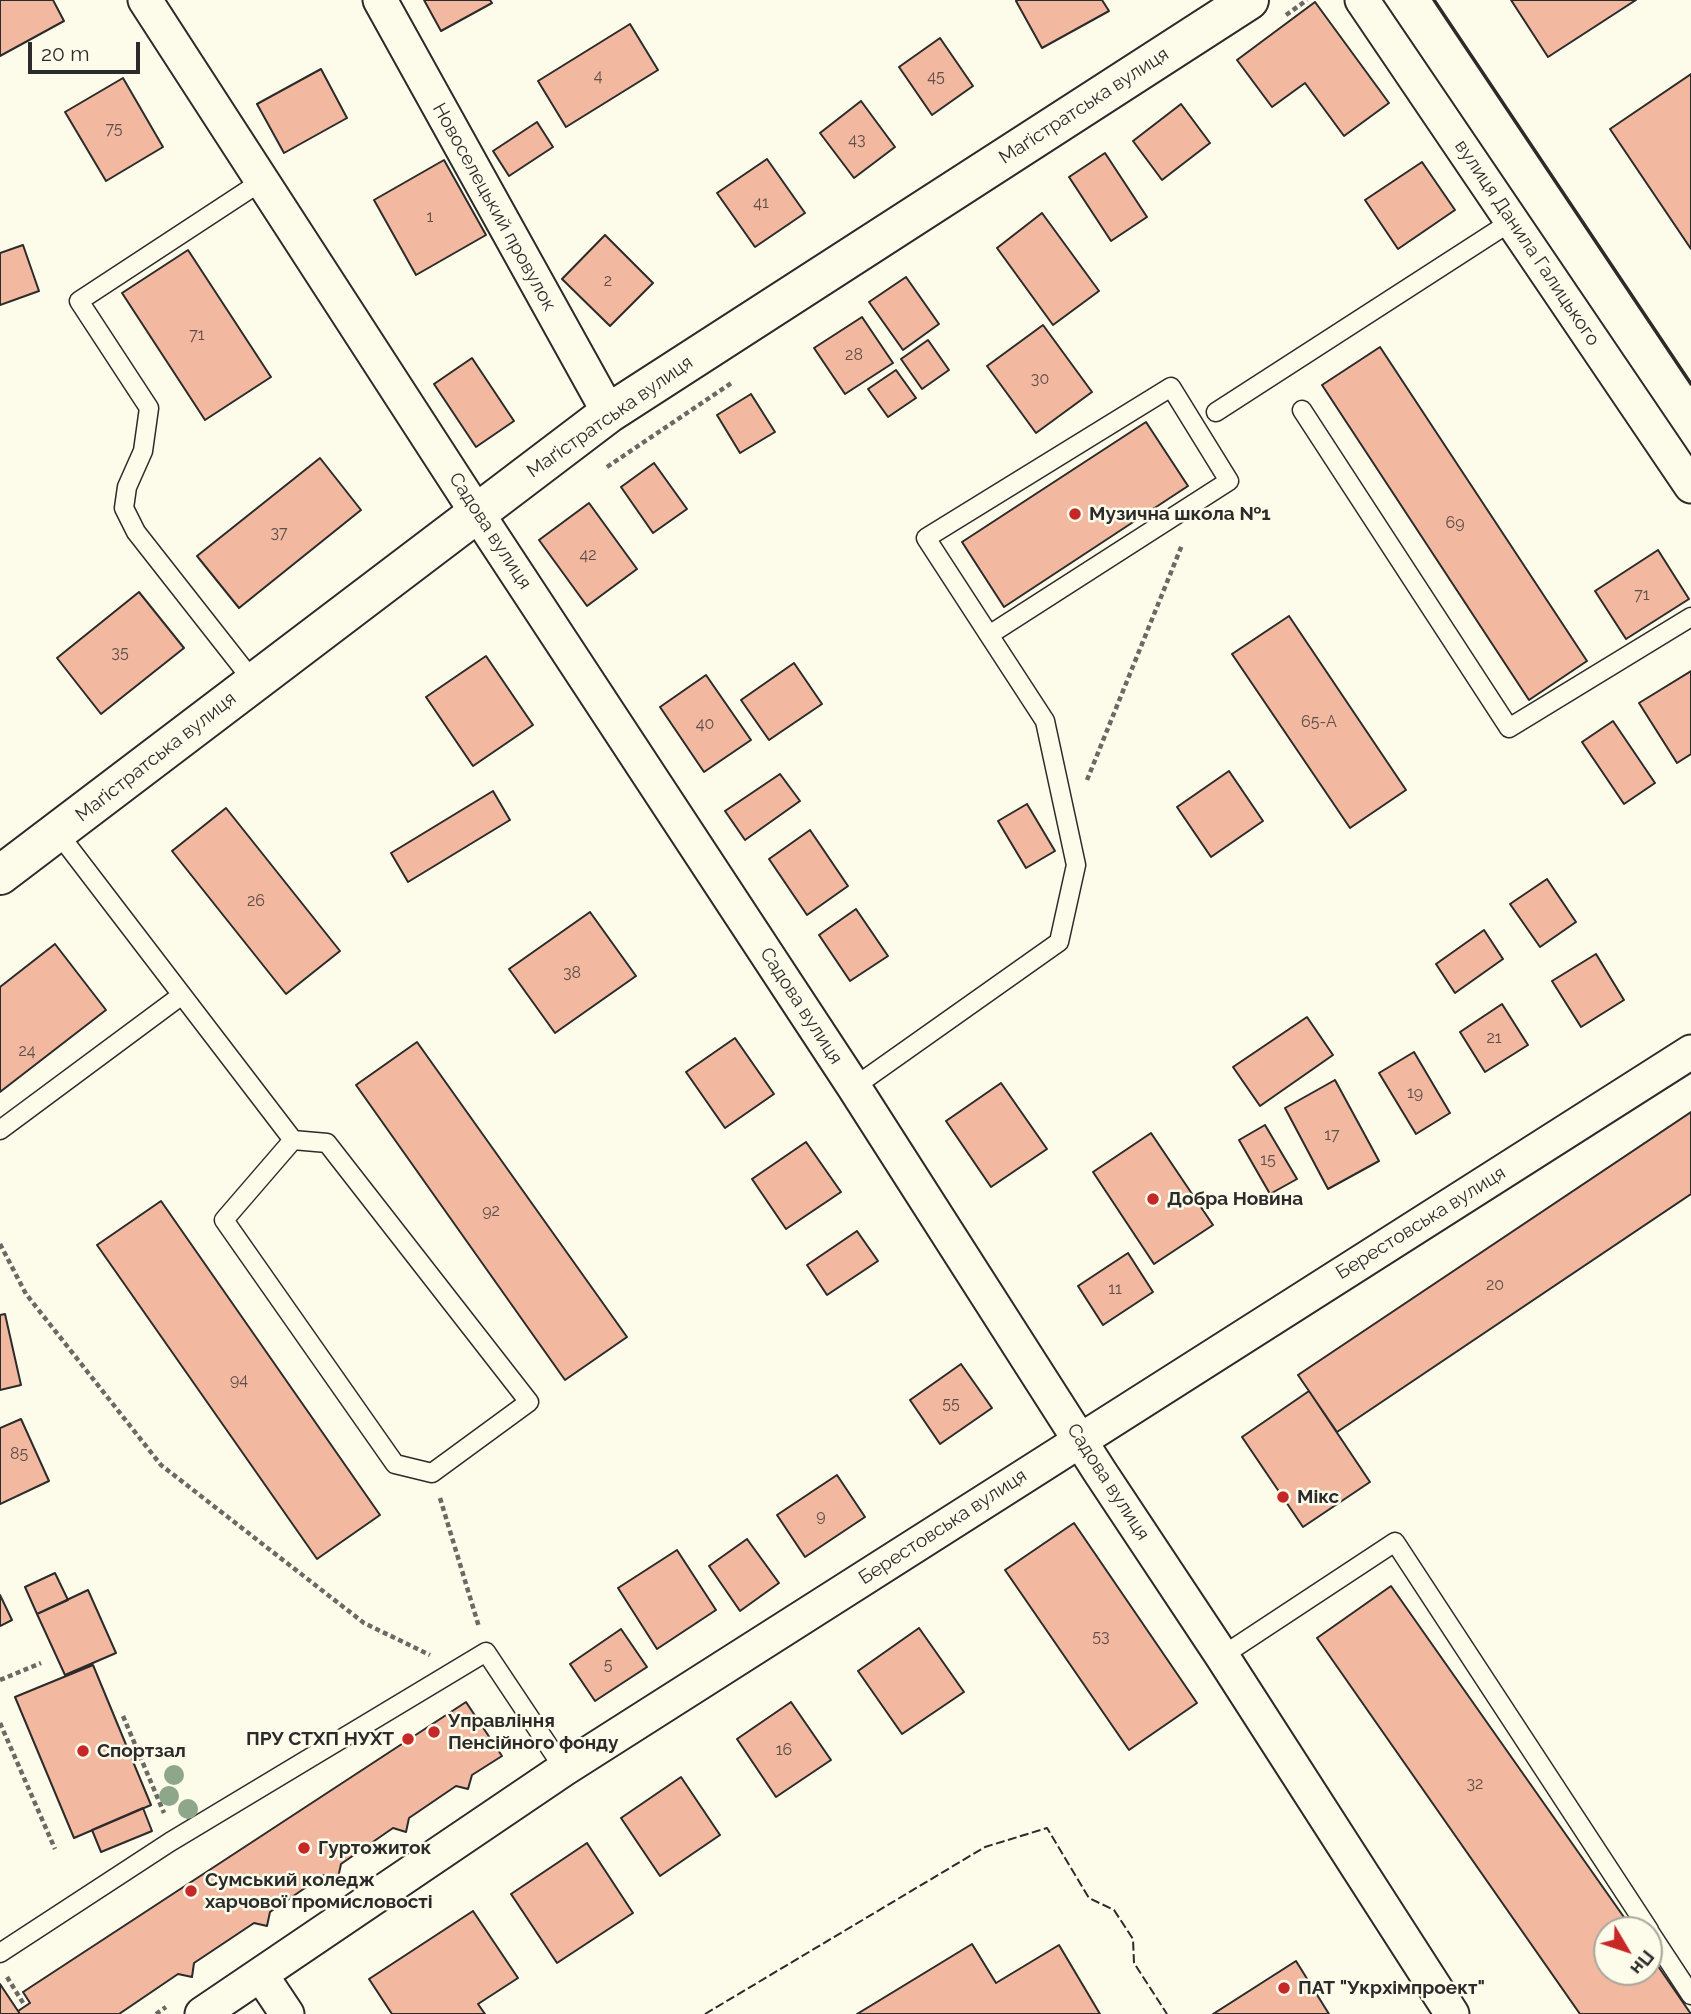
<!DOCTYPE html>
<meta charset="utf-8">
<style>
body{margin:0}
#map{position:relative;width:1691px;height:2014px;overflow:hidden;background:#fdfbea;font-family:Raleway,sans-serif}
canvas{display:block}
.north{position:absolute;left:1593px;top:1916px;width:70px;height:70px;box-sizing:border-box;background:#fdfbea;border:2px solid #a9a89e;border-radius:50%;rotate:129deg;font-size:19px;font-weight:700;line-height:28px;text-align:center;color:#2b2b2b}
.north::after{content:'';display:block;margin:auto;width:24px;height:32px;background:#c62828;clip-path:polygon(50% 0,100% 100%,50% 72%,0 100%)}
.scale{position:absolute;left:28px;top:42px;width:112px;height:32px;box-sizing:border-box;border:4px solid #2b2b2b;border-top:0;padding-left:9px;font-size:21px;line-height:24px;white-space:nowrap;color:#2b2b2b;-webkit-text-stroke:5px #fdfbea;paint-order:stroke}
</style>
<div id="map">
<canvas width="1691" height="2014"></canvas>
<div class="north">Пн</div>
<div class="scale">20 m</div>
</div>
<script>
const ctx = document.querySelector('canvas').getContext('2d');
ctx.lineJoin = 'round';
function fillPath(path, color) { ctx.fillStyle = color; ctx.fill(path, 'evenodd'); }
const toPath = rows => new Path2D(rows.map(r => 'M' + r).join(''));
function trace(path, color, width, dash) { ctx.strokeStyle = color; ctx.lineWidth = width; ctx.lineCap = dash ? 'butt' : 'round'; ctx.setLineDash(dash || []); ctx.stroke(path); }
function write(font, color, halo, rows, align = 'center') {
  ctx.font = font + ' Raleway,sans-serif'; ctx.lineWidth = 5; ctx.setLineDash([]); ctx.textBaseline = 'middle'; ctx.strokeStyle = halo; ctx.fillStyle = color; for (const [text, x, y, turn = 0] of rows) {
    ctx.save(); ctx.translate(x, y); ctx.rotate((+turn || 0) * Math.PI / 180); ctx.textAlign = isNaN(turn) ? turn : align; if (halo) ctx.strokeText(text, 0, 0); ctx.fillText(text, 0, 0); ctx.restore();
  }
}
const building = toPath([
 [0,0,53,0,64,21,0,56,0,0],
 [424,0,490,0,492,3,441,31,424,0],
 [1018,0,1102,0,1109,11,1042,48,1016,1,1018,0],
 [1511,0,1636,0,1548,57,1511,0],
 [1315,2,1389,103,1344,136,1305,83,1272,107,1237,60,1315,2],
 [630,24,658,70,566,127,538,81,630,24],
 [940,38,973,86,932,115,899,67,940,38],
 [321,69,347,118,284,153,257,104,321,69],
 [1691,74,1691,249,1610,129,1691,74],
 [123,78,163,147,106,181,65,112,123,78],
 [861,101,895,147,854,178,820,133,861,101],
 [1181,104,1210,143,1162,180,1133,141,1181,104],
 [537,122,553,147,509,176,493,151,537,122],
 [1105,153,1147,217,1111,241,1069,177,1105,153],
 [767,159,805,213,755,247,717,193,767,159],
 [444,160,486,235,416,275,374,200,444,160],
 [1422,162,1455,210,1398,249,1365,200,1422,162],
 [1042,213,1099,291,1053,325,997,248,1042,213],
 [605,235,653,283,610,326,562,279,605,235],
 [23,245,39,291,0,305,0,253,23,245],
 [188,250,271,377,205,420,122,293,188,250],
 [906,277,939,324,903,350,869,302,906,277],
 [862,317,893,363,845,394,814,348,862,317],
 [1043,325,1092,392,1036,433,987,366,1043,325],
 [928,340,949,370,922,389,901,359,928,340],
 [1380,347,1587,661,1529,700,1322,385,1380,347],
 [472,358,514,421,476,447,434,384,472,358],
 [896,370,916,398,888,417,868,389,896,370],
 [751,394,775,432,740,453,717,415,751,394],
 [1146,422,1188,486,1004,607,962,542,1146,422],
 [320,458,361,510,239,608,197,556,320,458],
 [654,463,687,509,653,533,621,487,654,463],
 [589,503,637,569,587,606,539,540,589,503],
 [1658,550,1689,599,1626,639,1595,591,1658,550],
 [139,592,184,648,101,714,57,658,139,592],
 [1289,616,1406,790,1350,828,1232,654,1289,616],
 [486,656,533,725,473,766,426,697,486,656],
 [794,663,822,704,769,740,741,700,794,663],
 [1691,671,1691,754,1677,763,1639,703,1691,671],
 [706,675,751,740,704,772,660,707,706,675],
 [1613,721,1655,783,1624,804,1582,742,1613,721],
 [1229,771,1263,821,1211,857,1177,807,1229,771],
 [780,774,800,801,745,840,725,811,780,774],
 [493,791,510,820,408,882,391,853,493,791],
 [1027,804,1055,851,1026,868,998,821,1027,804],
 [226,808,340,951,286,994,172,851,226,808],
 [810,830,848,886,807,915,769,859,810,830],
 [1547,879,1576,922,1540,947,1510,904,1547,879],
 [856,909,888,956,850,981,819,935,856,909],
 [590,912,636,976,555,1033,509,969,590,912],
 [1484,930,1503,959,1455,993,1436,964,1484,930],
 [55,944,106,1010,0,1092,0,987,55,944],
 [1596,954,1624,1000,1581,1027,1552,981,1596,954],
 [1502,1004,1528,1045,1485,1072,1460,1032,1502,1004],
 [1307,1017,1333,1055,1260,1106,1233,1067,1307,1017],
 [735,1038,774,1094,725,1128,686,1072,735,1038],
 [417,1042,627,1337,565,1380,356,1085,417,1042],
 [1414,1052,1450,1113,1416,1134,1379,1073,1414,1052],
 [1335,1080,1379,1161,1328,1189,1285,1108,1335,1080],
 [1001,1083,1047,1149,991,1187,946,1121,1001,1083],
 [1691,1112,1691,1194,1337,1432,1298,1375,1691,1112],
 [1265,1125,1297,1179,1270,1194,1239,1140,1265,1125],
 [1151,1133,1213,1225,1154,1264,1093,1172,1151,1133],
 [806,1142,841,1192,786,1229,752,1179,806,1142],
 [161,1201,380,1515,317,1559,97,1245,161,1201],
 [857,1231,878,1261,827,1295,807,1265,857,1231],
 [1128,1253,1153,1292,1103,1325,1078,1286,1128,1253],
 [5,1314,21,1385,0,1390,0,1315,5,1314],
 [961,1364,992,1408,940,1444,910,1400,961,1364],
 [1309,1391,1370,1482,1303,1527,1242,1437,1309,1391],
 [21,1419,49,1481,0,1504,0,1428,21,1419],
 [837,1475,865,1517,805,1557,777,1515,837,1475],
 [1074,1523,1197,1703,1129,1750,1005,1570,1074,1523],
 [747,1539,779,1583,740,1611,709,1566,747,1539],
 [677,1550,716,1610,657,1649,618,1588,677,1550],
 [55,1573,68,1600,37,1614,25,1587,55,1573],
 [1391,1586,1633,1930,1607,1930,1607,1972,1649,1972,1649,1953,1691,2014,1580,2014,1317,1638,1391,1586],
 [88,1590,116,1653,65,1675,37,1614,88,1590],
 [0,1595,12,1620,0,1626,0,1595],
 [919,1628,964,1692,902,1734,858,1671,919,1628],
 [621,1629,647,1667,595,1701,570,1664,621,1629],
 [93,1665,151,1805,74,1838,15,1697,93,1665],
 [466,1702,502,1756,472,1775,468,1789,456,1786,409,1818,406,1832,393,1828,341,1864,338,1878,324,1875,270,1912,267,1926,254,1923,194,1963,192,1977,178,1974,119,2014,20,2014,18,2011,30,2003,23,1992,466,1702],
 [791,1702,831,1760,776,1797,737,1739,791,1702],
 [681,1777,720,1835,660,1876,621,1818,681,1777],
 [143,1808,152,1831,101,1852,92,1830,143,1808],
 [587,1843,633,1913,557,1963,511,1894,587,1843],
 [473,1911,518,1978,478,2004,485,2014,392,2014,369,1979,473,1911],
 [972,1944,996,1983,1059,1945,1100,2014,857,2014,972,1944],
 [1296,1961,1329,2014,1213,2014,1296,1961],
 [0,1984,20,2014,0,2014,0,1984]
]);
fillPath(building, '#f2b8a0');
trace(building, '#2b2b2b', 2);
const service = toPath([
 [1302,410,1509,728,1691,617],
 [1216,412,1512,221],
 [253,681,136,532,124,508,127,487,143,451,149,408,79,301,262,181],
 [58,833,293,1140,327,1143,529,1402,432,1473,395,1464,224,1220,293,1140],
 [854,1087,1059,942,1076,865,1045,721,989,635,926,538,1171,387,1229,481,989,635],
 [0,1130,182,995],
 [1222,1656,1395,1542,1649,1930],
 [1649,1931,1691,1995],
 [0,1953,170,1842,486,1652,564,1769]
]);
const minor = toPath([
 [145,0,477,513,854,1087,1100,1472,1222,1656,1452,2014],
 [380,0,609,413],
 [1362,0,1691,486],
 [261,1975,287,2014],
 [202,2014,564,1769,1691,1052]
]);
const tertiary = toPath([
 [0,875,609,413,1249,0]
]);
trace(service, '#2b2b2b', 21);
trace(minor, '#2b2b2b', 37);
trace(tertiary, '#2b2b2b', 42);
trace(toPath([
 [1286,15,1307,0],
 [607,467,733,382],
 [1087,780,1182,545],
 [0,1244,26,1294,161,1465,364,1623,430,1655],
 [440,1498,479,1627],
 [0,1680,41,1663],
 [123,1716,164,1813],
 [0,1723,55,1849],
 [7,1977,25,2006],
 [156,2014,166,2007]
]), '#6a6964', 4.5, [5, 3.5]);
trace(service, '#fdfbea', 18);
trace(minor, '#fdfbea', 33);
trace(tertiary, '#fdfbea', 38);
trace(toPath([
 [705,2014,985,1847,1047,1828,1089,1898,1114,1910,1133,1939,1134,1963,1167,2014]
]), '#2b2b2b', 2, [9, 3.5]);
trace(toPath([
 [1434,0,1691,384]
]), '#2b2b2b', 3.5);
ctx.fillStyle = '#8ea78a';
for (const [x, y] of [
 [174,1775],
 [169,1796],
 [188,1809]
]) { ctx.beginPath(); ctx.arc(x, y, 10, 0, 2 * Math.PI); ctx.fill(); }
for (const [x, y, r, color] of [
 [1075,514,7,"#c62828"],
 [1153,1199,7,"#c62828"],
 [1283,1497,7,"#c62828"],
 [434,1732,7,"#c62828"],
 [408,1739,7,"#c62828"],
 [83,1751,7,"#c62828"],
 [304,1848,7,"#c62828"],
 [191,1891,7,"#c62828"],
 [1284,1988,7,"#c62828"]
]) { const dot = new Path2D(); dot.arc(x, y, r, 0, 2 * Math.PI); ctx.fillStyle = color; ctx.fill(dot); trace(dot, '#fdfbea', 2.5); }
write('16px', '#5d4e48', null, [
 ["4",598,76],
 ["45",936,77],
 ["75",114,129],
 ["43",857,140],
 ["41",761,203],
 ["1",430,217],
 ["2",608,281],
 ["71",197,335],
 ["28",854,355],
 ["30",1040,379],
 ["69",1455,523],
 ["37",279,533],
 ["42",588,555],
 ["71",1642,595],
 ["35",120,653],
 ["65-А",1319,722],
 ["40",705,724],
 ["26",256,901],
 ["38",572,973],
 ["21",1494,1038],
 ["24",27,1051],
 ["19",1415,1093],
 ["17",1332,1135],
 ["15",1268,1160],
 ["92",491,1211],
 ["20",1495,1285],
 ["11",1115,1289],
 ["94",239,1380],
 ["55",951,1404],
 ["85",19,1454],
 ["9",821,1516],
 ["53",1101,1637],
 ["5",608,1665],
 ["16",784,1750],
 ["32",1475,1784]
]);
write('19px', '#2b2b2b', '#fdfbea', [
 ["Маґістратська вулиця",1084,106,-33],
 ["Новоселецький провулок",494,207,61],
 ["вулиця Данила Галицького",1527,243,56],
 ["Маґістратська вулиця",610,417,-35],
 ["Садова вулиця",490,531,57],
 ["Маґістратська вулиця",156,757,-38],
 ["Садова вулиця",801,1006,57],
 ["Берестовська вулиця",1421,1223,-32],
 ["Садова вулиця",1108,1482,57],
 ["Берестовська вулиця",943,1527,-33]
]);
write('bold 19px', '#2b2b2b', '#fdfbea', [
 ["Музична школа №1",1089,514],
 ["Добра Новина",1167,1199],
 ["Мікс",1297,1497],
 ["Управління",448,1721],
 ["Пенсійного фонду",448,1743],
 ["ПРУ СТХП НУХТ",394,1739,"right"],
 ["Спортзал",97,1751],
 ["Гуртожиток",318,1848],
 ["Сумський коледж",205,1880],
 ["харчової промисловості",205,1902],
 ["ПАТ \"Укрхімпроект\"",1298,1988]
], 'left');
</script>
